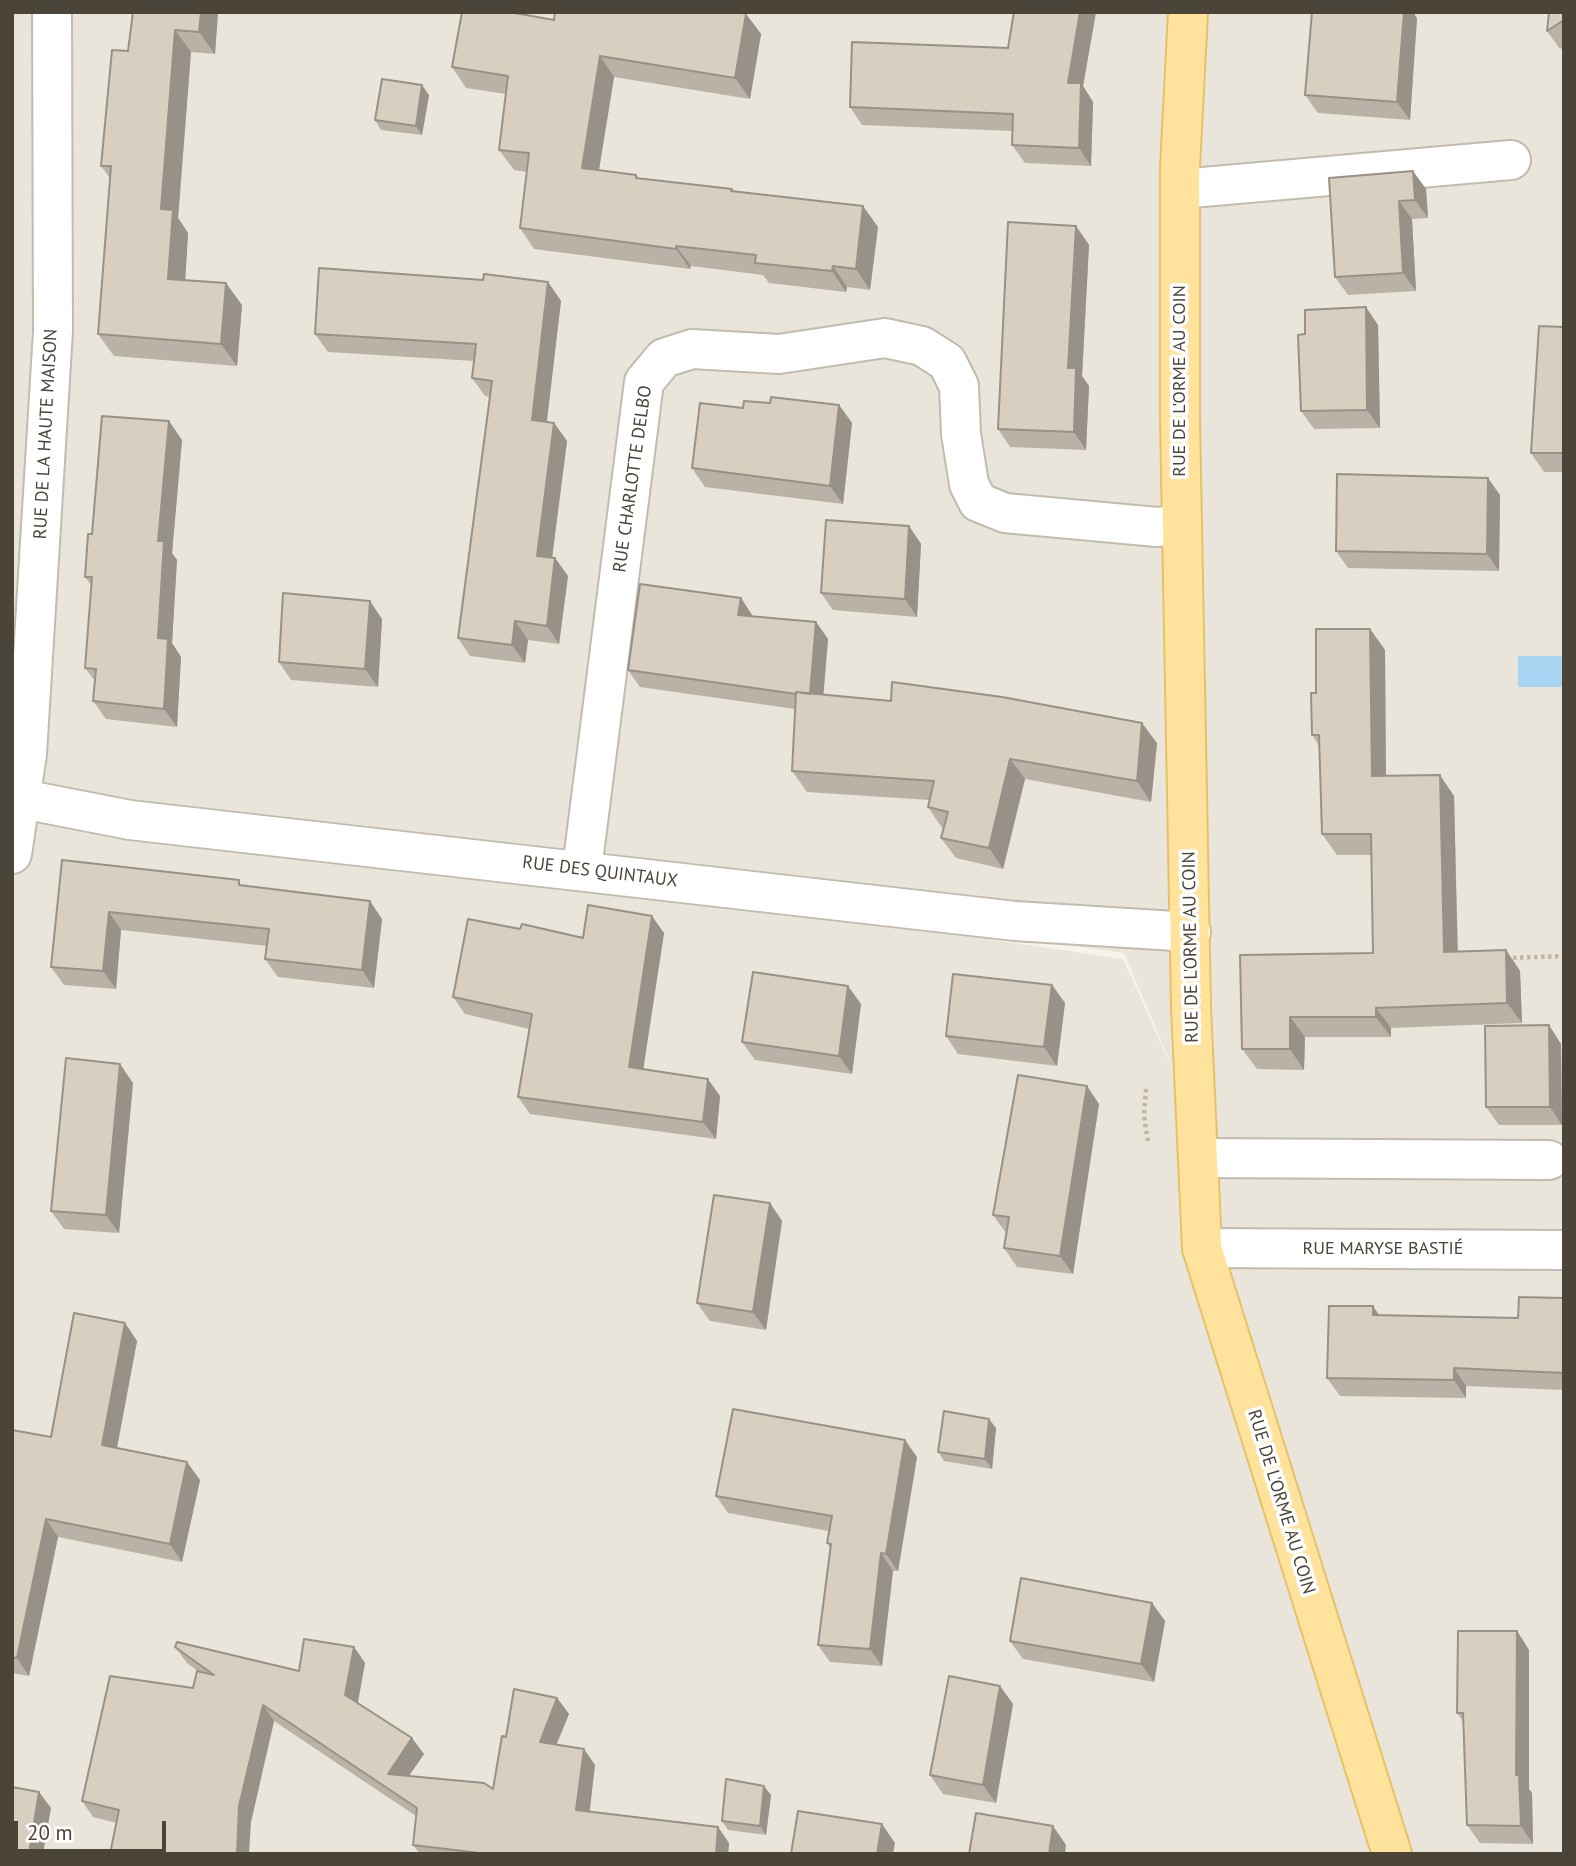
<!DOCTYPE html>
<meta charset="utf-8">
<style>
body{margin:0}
#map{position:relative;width:1576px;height:1866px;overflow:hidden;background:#f6f3ec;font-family:"PT Sans",sans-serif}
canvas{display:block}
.frame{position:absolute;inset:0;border:14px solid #4b4439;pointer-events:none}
.scale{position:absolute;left:14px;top:1821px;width:152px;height:32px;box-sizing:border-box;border:4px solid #4b4439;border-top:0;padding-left:9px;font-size:21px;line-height:24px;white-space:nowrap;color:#4b4439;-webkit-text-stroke:5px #fff;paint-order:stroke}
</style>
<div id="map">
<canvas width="1576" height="1866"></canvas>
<div class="frame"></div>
<div class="scale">20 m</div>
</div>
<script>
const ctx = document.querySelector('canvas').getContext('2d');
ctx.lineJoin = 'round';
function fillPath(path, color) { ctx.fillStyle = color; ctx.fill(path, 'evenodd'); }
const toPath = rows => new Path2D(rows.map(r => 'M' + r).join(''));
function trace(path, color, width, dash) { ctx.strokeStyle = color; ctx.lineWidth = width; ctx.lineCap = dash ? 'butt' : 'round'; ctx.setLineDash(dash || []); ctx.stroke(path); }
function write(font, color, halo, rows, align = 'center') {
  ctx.font = font + ' "PT Sans",sans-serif'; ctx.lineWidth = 7; ctx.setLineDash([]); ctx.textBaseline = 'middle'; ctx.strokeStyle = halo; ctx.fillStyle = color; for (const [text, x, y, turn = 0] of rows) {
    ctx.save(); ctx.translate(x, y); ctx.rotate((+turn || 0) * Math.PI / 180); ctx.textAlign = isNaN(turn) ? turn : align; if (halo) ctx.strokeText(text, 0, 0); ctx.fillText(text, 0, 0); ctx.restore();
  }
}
fillPath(toPath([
 [12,12,1564,12,1564,1854,12,1854],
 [216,825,1124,953,1189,1106,1123,959]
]), '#eae5da');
fillPath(toPath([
 [1518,656,1564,656,1564,687,1518,687]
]), '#a9d4f2');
const minor = toPath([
 [1180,189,1511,160],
 [12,797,130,820,1015,921,1191,932],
 [12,854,27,754,53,331,52,12],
 [582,869,644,382,664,358,692,349,779,354,885,338,922,346,947,362,959,386,961,434,969,484,978,502,1005,513,1157,527,1181,525],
 [1198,1158,1549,1160],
 [1202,1248,1564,1250]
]);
const major = toPath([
 [1188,12,1180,168,1180,419,1191,1007,1202,1248,1392,1854]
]);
trace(minor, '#c2bbae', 42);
trace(major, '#e6c16a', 42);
trace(toPath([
 [1506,958,1564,956],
 [1146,1089,1144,1116,1148,1142]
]), '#c4b79f', 4.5, [3.5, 3.5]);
trace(minor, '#fff', 38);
trace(major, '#ffe39c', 38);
fillPath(toPath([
 [133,12,218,12,215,54,191,52,178,218,188,233,185,280,242,305,237,366,114,356,98,334,110,178,101,166,128,51],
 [1014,12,1096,12,1083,86,1093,102,1091,166,1025,163,1012,145,1012,131,862,125,850,107,1008,48],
 [1564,12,1564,47,1560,49,1547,31],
 [746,14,761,34,750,99,614,77,599,170,636,175,639,178,734,192,878,227,870,290,847,287,846,292,769,283,763,275,691,266,690,269,534,249,520,228,527,172,514,170,499,150,506,94,466,88,452,67,554,20],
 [1417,18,1410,120,1318,113,1305,95],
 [429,95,422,135,381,130,375,120],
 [1329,178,1426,189,1428,218,1412,219,1416,291,1348,295,1335,277],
 [1076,226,1089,245,1082,376,1089,386,1086,450,1010,447,998,429],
 [483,280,548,282,561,301,546,422,554,423,567,441,552,557,555,558,568,576,559,644,528,640,525,663,470,656,458,638,490,397,485,396,472,378,474,361,328,352,315,334],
 [1378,325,1380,428,1314,429,1301,411],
 [1564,327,1564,472,1544,472,1531,453],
 [770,403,839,405,852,423,843,504,705,487,692,468,743,408],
 [182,440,172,553,177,560,172,643,181,657,177,727,106,719,93,701,95,681,85,668,92,586,85,577,92,534],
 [1500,495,1499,571,1348,568,1336,551],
 [909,526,921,544,917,617,833,610,821,593],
 [741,598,752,615,752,616,816,622,828,639,823,695,1157,743,1151,802,1025,779,1003,869,956,858,941,838,944,828,942,828,928,807,930,800,807,792,792,771,795,709,640,687,628,670],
 [382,619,378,687,291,680,279,662],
 [1370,629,1385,650,1386,776,1454,796,1458,952,1506,950,1520,971,1522,1023,1391,1028,1391,1037,1305,1037,1304,1070,1257,1069,1242,1049,1373,953,1371,855,1337,855,1322,834,1320,747,1312,735,1316,693],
 [62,860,243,886,382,919,374,988,278,977,265,959,267,946,121,930,116,989,64,985,51,967],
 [520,929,583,938,664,933,643,1069,720,1096,716,1139,530,1114,518,1097,529,1029,465,1014,453,997],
 [1052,985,1065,1003,1057,1066,958,1054,946,1036],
 [861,1004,852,1074,755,1060,742,1042],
 [1561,1044,1562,1125,1499,1125,1486,1107],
 [133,1083,119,1233,64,1229,51,1211],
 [1099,1104,1073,1274,1017,1267,1004,1248,1006,1233,993,1215],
 [770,1203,782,1221,766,1330,710,1321,697,1303],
 [1564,1298,1564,1390,1466,1386,1466,1398,1340,1396,1327,1378,1379,1315,1518,1318],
 [125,1323,137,1341,117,1448,200,1480,182,1562,58,1537,29,1676,12,1673,12,1430,51,1437],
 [996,1428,992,1469,944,1461,938,1452],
 [917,1457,898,1571,893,1571,882,1666,830,1662,818,1645,831,1549,827,1543,829,1531,728,1513,716,1496],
 [1152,1603,1165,1621,1154,1682,1023,1659,1010,1641],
 [1517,1631,1529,1650,1529,1789,1532,1793,1533,1844,1480,1843,1467,1825,1463,1721,1457,1713],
 [175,1647,299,1671,354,1647,365,1663,358,1703,424,1754,409,1776,493,1789,506,1737,557,1698,569,1714,556,1744,595,1765,589,1811,718,1827,729,1843,728,1854,420,1854,413,1845,416,1816,274,1721,251,1822,117,1823,93,1817,82,1801,193,1688,199,1672,187,1663],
 [1000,1686,1013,1704,996,1803,943,1794,930,1775],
 [771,1795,766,1835,728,1830,722,1821]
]), '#bab2a6');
fillPath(toPath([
 [201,12,218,12,215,54,199,32],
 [1080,12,1096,12,1083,86,1093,102,1091,166,1079,148,1068,83],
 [1404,12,1413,12,1417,18,1410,120,1397,102],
 [746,14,761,34,750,99,735,78],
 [175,30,191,52,178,218,188,233,184,301,168,279,161,209],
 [600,56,614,77,596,188,582,168],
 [422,85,429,95,422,135,416,126],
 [1413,171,1426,189,1428,218,1415,200],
 [1399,201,1412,219,1416,291,1403,273],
 [863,206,878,227,870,290,856,269],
 [1076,226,1089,245,1082,376,1089,386,1086,450,1074,432,1068,368],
 [676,246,691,266,690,269,676,249],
 [833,266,847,287,846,292,832,271],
 [548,282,561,301,545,438,532,420],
 [226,283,242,305,237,366,221,344],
 [1366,307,1378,325,1380,428,1367,410],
 [839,405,852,423,843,504,830,486],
 [169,421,182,440,172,553,177,560,172,643,181,657,177,727,164,709,158,638,158,541],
 [554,423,567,441,550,574,537,556],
 [1488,478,1500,495,1499,571,1487,554],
 [909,526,921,544,917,617,905,599],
 [555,558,568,576,559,644,547,626],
 [741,598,752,615,750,632,738,615],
 [370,601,382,619,378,687,365,669],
 [515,621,528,640,525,663,512,645],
 [816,622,828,639,822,712,810,696],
 [1370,629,1385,650,1386,796,1372,776],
 [1142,723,1157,743,1151,802,1137,781],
 [1010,759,1025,779,1003,869,989,848],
 [1440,775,1454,796,1458,973,1444,952],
 [370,901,382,919,374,988,362,970],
 [109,912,121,930,116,989,103,971],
 [652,916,664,933,641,1084,629,1067],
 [1506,950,1520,971,1522,1023,1507,1003],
 [1052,985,1065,1003,1057,1066,1044,1047],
 [848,986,861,1004,852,1074,839,1056],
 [1376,1008,1391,1028,1391,1037,1376,1017],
 [1290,1017,1305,1037,1304,1070,1290,1049],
 [1549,1025,1561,1044,1562,1125,1550,1107],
 [120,1064,133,1083,119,1233,106,1215],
 [708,1079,720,1096,716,1139,703,1122],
 [1087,1086,1099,1104,1073,1274,1060,1256],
 [770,1203,782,1221,766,1330,753,1312],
 [1373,1306,1385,1324,1373,1315],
 [125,1323,137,1341,114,1463,102,1445],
 [1454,1368,1466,1386,1466,1398,1454,1380],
 [989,1419,996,1428,992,1469,985,1459],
 [905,1440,917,1457,898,1571,886,1554],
 [187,1462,200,1480,182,1562,170,1544],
 [46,1519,58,1537,29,1676,17,1658],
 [881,1553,893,1571,882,1666,870,1649],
 [1152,1603,1165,1621,1154,1682,1141,1664],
 [1517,1631,1529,1650,1529,1789,1532,1793,1533,1844,1521,1826,1516,1775],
 [354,1647,365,1663,356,1711,345,1695],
 [1000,1686,1013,1704,996,1803,983,1785],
 [557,1698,569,1714,551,1758,540,1742],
 [263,1705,274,1721,251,1822,249,1854,237,1854,239,1806],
 [412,1738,424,1754,399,1790,388,1774],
 [584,1749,595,1765,588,1826,576,1810],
 [764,1786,771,1795,766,1835,760,1826],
 [39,1792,51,1808,43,1854,29,1854],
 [882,1824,895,1843,893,1854,877,1854],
 [1053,1826,1066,1845,1065,1854,1049,1854],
 [718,1827,729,1843,728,1854,716,1854]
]), '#979187');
const building = toPath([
 [133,12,201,12,199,32,175,30,161,209,173,210,168,279,226,283,221,344,98,334,111,166,101,166,112,50,128,51,133,12],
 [462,12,509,12,554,20,555,12,738,12,746,14,735,78,600,56,582,168,636,175,636,178,732,189,731,191,863,206,856,269,833,266,832,271,755,263,756,255,676,246,676,249,520,228,529,153,499,150,508,76,452,67,462,12],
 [1014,12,1080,12,1068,83,1081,83,1079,148,1012,145,1013,114,850,107,852,42,1008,48,1014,12],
 [1312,12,1404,12,1397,102,1305,95,1312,12],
 [1549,12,1564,12,1564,20,1547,31,1549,12],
 [382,79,422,85,416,126,375,120,382,79],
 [1413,171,1415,200,1399,201,1403,273,1335,277,1329,178,1413,171],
 [1008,222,1076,226,1068,368,1076,368,1074,432,998,429,1008,222],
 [319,268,483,280,484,274,548,282,532,420,554,423,537,556,555,558,547,626,515,621,512,645,458,638,492,381,472,378,476,344,315,334,319,268],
 [1366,307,1367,410,1301,411,1298,335,1305,334,1305,310,1366,307],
 [1539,326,1564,327,1564,453,1531,453,1539,326],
 [771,397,839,405,830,486,692,468,700,403,743,408,744,401,770,403,771,397],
 [102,416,169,421,158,541,164,541,158,638,168,639,164,709,93,701,96,669,85,668,92,577,85,577,88,534,92,534,102,416],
 [1337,474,1488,478,1487,554,1336,551,1337,474],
 [826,520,909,526,905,599,821,593,826,520],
 [640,584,741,598,738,615,816,622,810,694,796,692,796,694,628,670,640,584],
 [283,593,370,601,365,669,279,662,283,593],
 [1316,629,1370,629,1372,776,1440,775,1444,952,1506,950,1507,1003,1376,1008,1376,1017,1290,1017,1290,1049,1242,1049,1240,955,1373,953,1371,834,1322,834,1319,735,1312,735,1311,693,1316,693,1316,629],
 [892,682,1002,697,1142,723,1137,781,1010,759,989,848,941,838,948,812,928,807,934,781,792,771,796,692,891,701,892,682],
 [62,860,239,880,239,885,370,901,362,970,265,959,269,929,109,912,103,971,51,967,62,860],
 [588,905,652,916,629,1067,708,1079,703,1122,518,1097,532,1014,453,997,468,919,520,929,522,924,583,938,588,905],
 [753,972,848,986,839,1056,742,1042,753,972],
 [953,974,1052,985,1044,1047,946,1036,953,974],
 [1549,1025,1550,1107,1486,1107,1485,1026,1549,1025],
 [66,1058,120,1064,106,1215,51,1211,66,1058],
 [1018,1075,1087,1086,1060,1256,1004,1248,1009,1217,993,1215,1018,1075],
 [714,1195,770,1203,753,1312,697,1303,714,1195],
 [1519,1297,1564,1298,1564,1373,1454,1368,1454,1380,1327,1378,1329,1306,1373,1306,1373,1315,1518,1318,1519,1297],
 [74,1313,125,1323,102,1445,187,1462,170,1544,46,1519,17,1658,12,1657,12,1430,51,1437,74,1313],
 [733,1409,905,1440,886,1554,881,1553,870,1649,818,1645,831,1544,827,1543,832,1516,716,1496,733,1409],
 [944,1411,989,1419,985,1459,938,1452,944,1411],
 [1021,1578,1152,1603,1141,1664,1010,1641,1021,1578],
 [1458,1631,1517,1631,1516,1775,1519,1775,1521,1826,1467,1825,1463,1713,1457,1713,1458,1631],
 [304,1639,354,1647,345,1695,412,1738,388,1774,484,1783,493,1789,502,1736,506,1737,514,1689,557,1698,540,1742,584,1749,576,1810,718,1827,716,1854,488,1854,413,1845,417,1808,263,1705,239,1806,237,1854,110,1854,119,1810,82,1801,110,1676,193,1688,197,1671,214,1675,175,1647,177,1642,299,1671,304,1639],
 [949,1676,1000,1686,983,1785,930,1775,949,1676],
 [726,1779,764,1786,760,1826,722,1821,726,1779],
 [12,1787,39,1792,29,1854,12,1854,12,1787],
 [798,1811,882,1824,877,1854,791,1854,798,1811],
 [976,1813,1053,1826,1049,1854,969,1854,976,1813]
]);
fillPath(building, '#d8cfc1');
trace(building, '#979187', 2);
write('18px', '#4b4439', '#fff', [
 ["RUE DE L'ORME AU COIN",1180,381,-90],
 ["RUE DE LA HAUTE MAISON",46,434,-87],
 ["RUE CHARLOTTE DELBO",633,479,-82],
 ["RUE DES QUINTAUX",600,872,7],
 ["RUE DE L'ORME AU COIN",1191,947,-91],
 ["RUE MARYSE BASTIÉ",1383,1249],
 ["RUE DE L'ORME AU COIN",1281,1502,73]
]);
</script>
